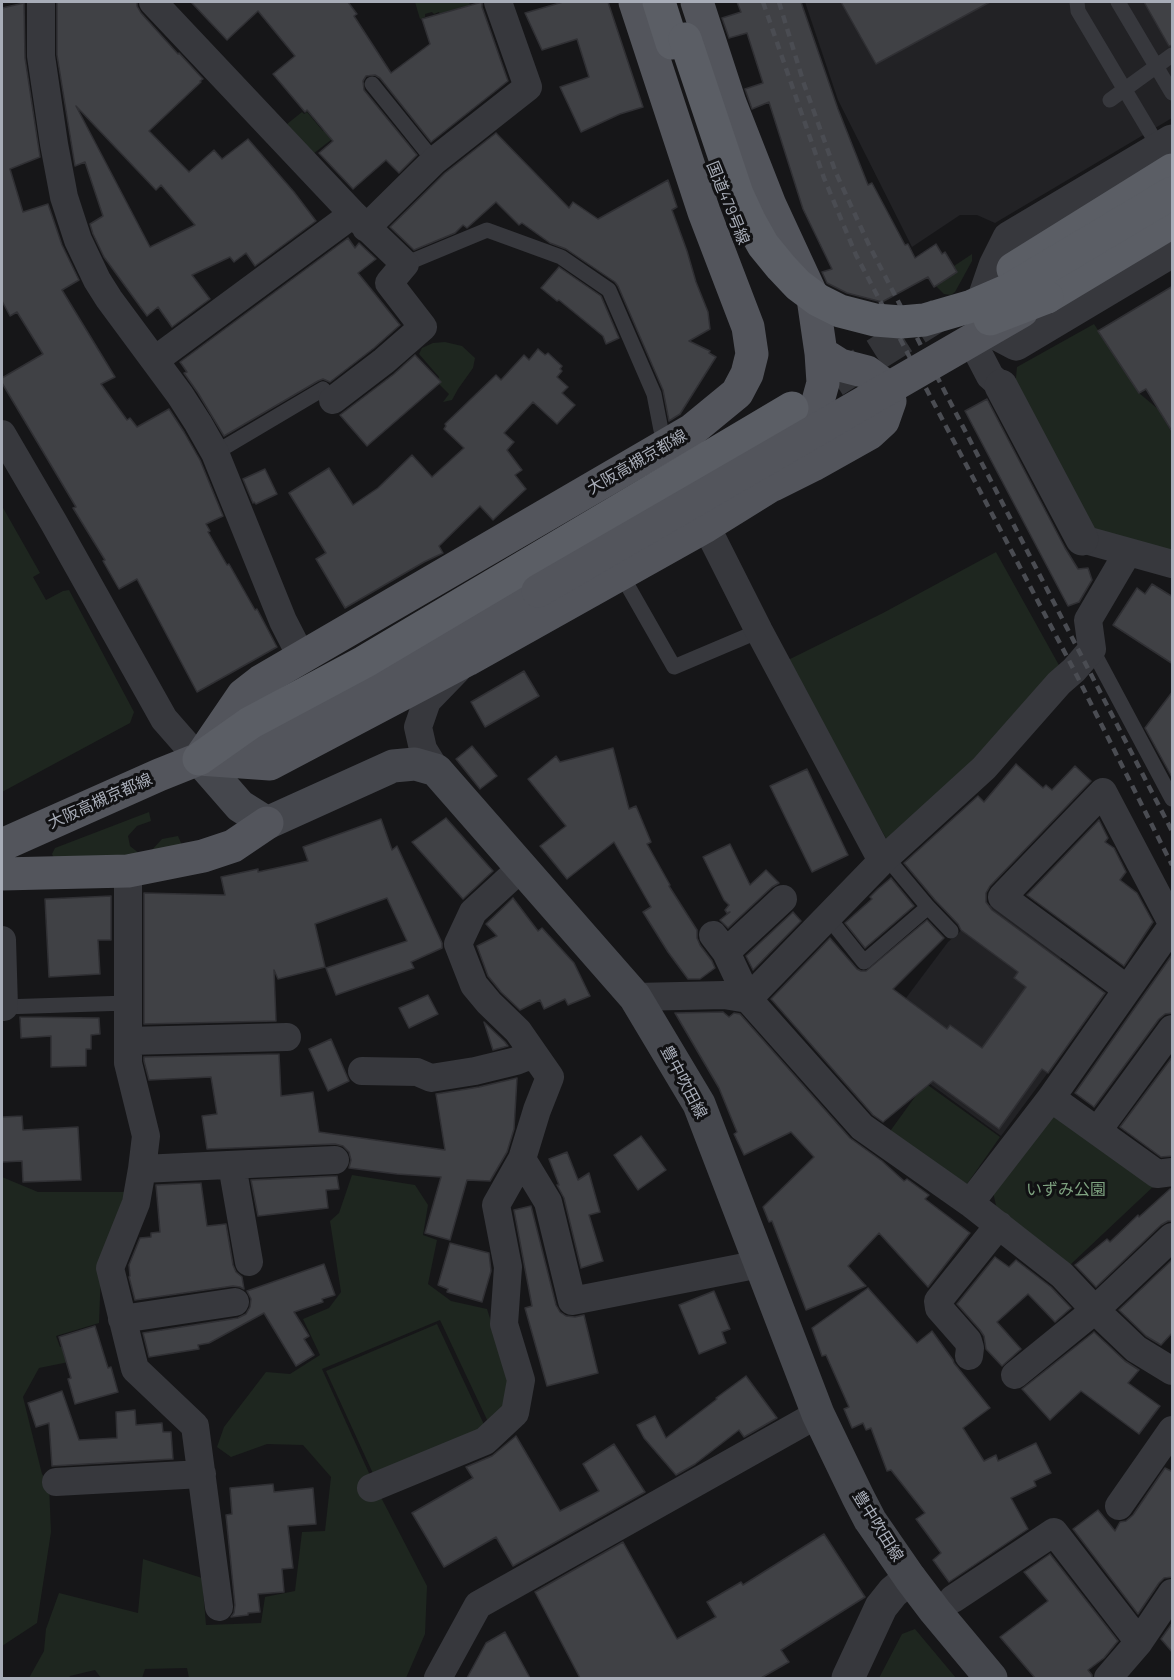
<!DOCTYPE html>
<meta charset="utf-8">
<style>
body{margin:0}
#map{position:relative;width:1174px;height:1680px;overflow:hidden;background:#161618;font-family:Barlow,sans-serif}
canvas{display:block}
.frame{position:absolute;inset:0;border:3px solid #a8adb8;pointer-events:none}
</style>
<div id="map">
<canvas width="1174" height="1680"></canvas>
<div class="frame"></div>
</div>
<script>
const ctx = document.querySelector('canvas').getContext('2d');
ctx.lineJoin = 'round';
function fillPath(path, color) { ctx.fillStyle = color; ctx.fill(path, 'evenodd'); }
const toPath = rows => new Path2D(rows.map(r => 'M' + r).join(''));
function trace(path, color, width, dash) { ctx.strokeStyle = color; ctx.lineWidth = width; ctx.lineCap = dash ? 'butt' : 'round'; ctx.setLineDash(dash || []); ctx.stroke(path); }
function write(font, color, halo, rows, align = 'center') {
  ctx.font = font + ' Barlow,"Noto Sans JP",sans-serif'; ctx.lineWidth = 6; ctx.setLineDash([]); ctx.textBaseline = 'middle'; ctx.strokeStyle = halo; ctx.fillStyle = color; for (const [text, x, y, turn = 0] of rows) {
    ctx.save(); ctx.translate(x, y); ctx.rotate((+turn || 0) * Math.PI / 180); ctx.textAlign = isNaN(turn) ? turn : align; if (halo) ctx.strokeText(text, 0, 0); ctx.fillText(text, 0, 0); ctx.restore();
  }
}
fillPath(toPath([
 [805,2,1172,2,1172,118,995,223,977,215,960,215,912,247,838,100],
 [991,904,1064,954,1035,995,1081,1028,1001,1136,873,1042,948,942]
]), '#222225');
fillPath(toPath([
 [415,2,469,2,475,19,445,28,439,12,434,14,432,12,425,14,425,17,420,19],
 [302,112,304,114,307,112,323,131,336,120,354,122,313,154,287,124],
 [972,254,972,261,955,292,951,295,944,294,936,286,957,272,954,266],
 [1094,324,1139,393,1158,409,1172,433,1172,553,1097,533,1010,384,1016,378,1017,367],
 [445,342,462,346,475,358,473,368,458,389,452,400,443,402,449,394,437,382,439,377,419,354,422,348,433,343],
 [2,506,40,573,33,577,46,600,63,591,69,590,134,712,130,723,2,792],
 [996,552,1060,667,979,764,890,845,784,662,883,613],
 [149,812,151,821,137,826,128,836,130,846,140,854,150,852,162,839,178,836,184,850,56,863,52,854,55,848],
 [925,1083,1000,1137,967,1184,888,1134],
 [1060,1115,1156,1184,1070,1265,997,1210,993,1192,1049,1117],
 [352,1175,415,1185,428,1205,423,1235,437,1240,428,1284,451,1301,487,1309,509,1377,508,1410,490,1426,440,1320,322,1369,373,1482,427,1586,425,1634,406,1678,189,1678,187,1668,145,1669,142,1678,101,1678,95,1670,70,1676,69,1678,29,1678,44,1651,46,1629,59,1593,138,1613,143,1559,202,1578,206,1625,261,1623,265,1597,295,1591,302,1532,325,1531,331,1477,303,1445,267,1444,231,1457,217,1447,224,1427,266,1372,290,1374,320,1355,303,1319,329,1308,341,1292,330,1221,339,1213],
 [2,1177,38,1192,125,1192,101,1271,99,1323,56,1336,60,1347,99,1337,103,1355,39,1368,23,1397,42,1474,49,1485,51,1532,37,1623,2,1646],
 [437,1324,488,1433,376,1480,326,1371],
 [915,1629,956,1678,879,1678,902,1634]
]), '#1e261f');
const building = toPath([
 [57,2,137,2,137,6,141,13,178,54,179,53,203,79,200,81,201,82,149,131,189,172,214,150,222,159,248,139,294,192,316,221,255,266,246,253,234,262,230,257,192,275,210,299,172,327,158,307,147,316,104,257,93,234,90,224,103,216,85,162,75,166,57,55,57,2],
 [76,106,156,190,161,185,195,225,150,247,76,106],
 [191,2,348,2,357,14,354,16,391,73,430,44,422,19,482,2,482,7,508,81,431,142,380,78,375,75,366,76,363,81,364,90,417,155,399,173,386,160,353,189,319,153,333,141,307,110,305,112,273,74,295,56,258,11,227,40,191,2],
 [563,2,608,2,643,107,620,114,581,132,560,87,589,77,577,39,542,50,525,13,563,2],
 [737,2,801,2,838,109,868,185,872,183,905,245,908,244,915,258,936,244,942,254,945,252,957,272,934,287,928,277,882,302,847,293,827,283,822,272,832,269,803,209,769,102,752,109,745,89,763,83,747,33,729,38,722,18,741,12,737,2],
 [841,2,990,2,876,64,841,2],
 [1144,2,1173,2,1173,45,1169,46,1144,2],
 [24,3,25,58,40,157,10,169,23,212,48,204,62,245,79,280,62,290,115,377,101,384,127,420,130,418,137,427,169,409,184,432,200,460,223,516,206,524,210,531,208,532,227,565,229,564,255,610,257,609,277,647,197,692,137,579,119,589,103,561,105,560,73,508,76,507,2,383,2,378,43,354,17,312,10,316,2,301,2,8,24,3],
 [496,133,569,208,573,202,598,219,668,180,677,207,672,210,687,251,696,282,708,312,710,329,689,341,710,351,709,353,716,357,680,414,669,421,663,390,618,286,615,282,566,249,550,243,522,223,519,225,496,202,467,228,463,225,455,233,414,250,390,227,445,173,496,133],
 [348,238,355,248,359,243,376,259,358,273,400,325,374,348,330,382,323,379,318,381,224,436,198,393,184,373,187,372,180,362,348,238],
 [559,267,601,296,619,338,606,344,603,336,559,300,557,301,541,288,559,267],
 [1173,286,1173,433,1146,389,1139,393,1098,331,1173,286],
 [538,349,545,355,548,353,562,366,560,369,562,371,557,377,568,387,562,393,575,405,557,424,533,402,504,433,514,442,507,450,522,470,515,475,526,489,493,520,480,506,439,546,443,553,424,562,345,608,316,559,326,553,289,493,329,468,353,505,378,488,412,455,432,477,464,448,444,429,446,426,445,424,496,375,501,380,524,355,529,360,538,349],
 [415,355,441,382,367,446,340,415,394,374,415,355],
 [987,399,1065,548,1078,569,1088,568,1092,580,1079,602,1068,606,965,411,987,399],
 [265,469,277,494,256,504,254,502,253,503,243,479,265,469],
 [1152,584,1173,597,1173,664,1113,625,1137,588,1145,594,1152,584],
 [524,671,539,696,485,727,471,702,524,671],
 [1173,691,1173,779,1145,728,1173,691],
 [472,746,497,776,480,789,456,759,472,746],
 [613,748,629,809,636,806,651,842,647,844,670,885,669,886,697,930,697,938,700,945,712,961,715,968,700,979,688,979,668,952,643,912,651,907,614,842,567,879,540,846,566,826,528,779,556,756,560,762,613,748],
 [1016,764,1043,788,1046,785,1052,790,1075,766,1091,781,990,886,986,893,986,902,992,910,1105,993,1048,1073,1042,1069,999,1129,933,1081,883,1122,873,1115,771,999,830,938,857,969,861,971,866,971,927,920,944,938,893,989,947,1029,950,1025,982,1048,1026,987,1014,978,1018,972,961,930,958,924,935,900,904,863,978,796,984,802,1016,764],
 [807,769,848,855,812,872,770,786,807,769],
 [446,818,493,871,463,899,412,842,446,818],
 [381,819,392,850,397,846,442,943,442,948,411,962,414,968,336,995,326,968,407,941,387,898,315,924,325,967,278,979,274,970,276,1021,144,1024,144,893,225,895,221,877,258,869,258,872,308,861,303,847,381,819],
 [1099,820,1108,838,1105,842,1114,848,1126,872,1120,880,1137,893,1153,922,1124,966,1027,895,1099,820],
 [730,844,750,885,766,870,779,883,772,887,728,928,720,920,730,912,727,913,725,910,729,905,724,900,703,857,730,844],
 [891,878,914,906,865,948,845,923,872,899,870,897,878,889,891,878],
 [111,896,111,940,98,940,100,974,49,977,45,899,111,896],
 [513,898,538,931,542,928,574,963,590,996,568,1005,565,999,544,1009,540,1000,520,1010,501,992,488,976,477,946,497,936,486,924,513,898],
 [793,912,801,921,753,970,746,956,793,912],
 [1172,955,1173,1013,1165,1014,1159,1019,1094,1107,1075,1093,1172,955],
 [428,995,438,1014,409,1028,399,1008,428,995],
 [723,1012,729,1017,734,1013,740,1014,850,1138,882,1161,904,1181,907,1179,929,1195,925,1199,970,1233,928,1287,879,1233,848,1266,866,1286,806,1310,772,1221,769,1222,763,1207,814,1157,791,1132,744,1155,734,1134,737,1132,719,1088,675,1013,723,1012],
 [20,1017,99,1018,100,1034,91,1035,91,1049,86,1049,86,1066,51,1067,51,1036,21,1038,20,1017],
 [484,1022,505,1042,508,1046,493,1050,484,1022],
 [331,1039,349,1081,328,1091,309,1049,331,1039],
 [279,1054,281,1096,313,1092,319,1132,445,1150,436,1094,479,1087,517,1078,514,1129,507,1152,490,1181,467,1180,450,1240,425,1233,441,1177,397,1174,349,1168,351,1160,349,1152,343,1146,335,1144,207,1149,202,1116,217,1114,211,1077,149,1080,144,1061,144,1057,279,1054],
 [1173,1056,1173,1156,1161,1157,1120,1127,1173,1056],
 [22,1116,23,1130,78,1127,81,1180,23,1182,22,1161,2,1162,2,1117,22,1116],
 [641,1136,666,1170,638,1190,614,1155,641,1136],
 [567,1152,578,1180,589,1173,600,1212,589,1215,603,1261,581,1268,564,1198,557,1185,559,1185,549,1159,567,1152],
 [337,1176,339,1189,326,1190,328,1208,258,1216,251,1180,337,1176],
 [201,1183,207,1226,226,1224,233,1265,236,1272,242,1277,244,1289,240,1287,233,1286,135,1300,129,1277,130,1276,129,1265,140,1238,151,1237,151,1233,160,1232,156,1185,201,1183],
 [1170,1189,1173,1189,1173,1221,1168,1221,1161,1225,1096,1287,1075,1265,1107,1239,1110,1242,1138,1215,1139,1217,1170,1189],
 [531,1206,556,1305,560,1312,566,1316,575,1317,584,1315,598,1373,547,1386,525,1308,532,1306,514,1210,531,1206],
 [450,1243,489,1253,491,1271,482,1302,447,1292,448,1289,438,1285,450,1243],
 [995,1257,1009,1267,1016,1260,1051,1287,1071,1308,1055,1322,1028,1294,997,1322,1021,1349,1002,1366,986,1349,984,1336,980,1330,957,1304,995,1257],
 [1173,1259,1173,1332,1161,1345,1146,1336,1119,1310,1173,1259],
 [324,1264,335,1295,322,1299,323,1302,294,1312,309,1336,304,1339,314,1355,296,1366,264,1313,209,1343,198,1345,199,1349,149,1357,143,1333,238,1318,246,1314,250,1307,251,1299,247,1291,324,1264],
 [868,1288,917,1343,932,1331,953,1360,954,1363,990,1408,963,1428,984,1461,996,1455,998,1461,1036,1443,1051,1473,1034,1481,1036,1486,1011,1498,1028,1529,949,1582,933,1560,941,1553,916,1519,925,1513,891,1470,887,1471,871,1428,866,1430,863,1423,852,1428,844,1409,849,1407,826,1355,822,1356,812,1328,868,1288],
 [714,1291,730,1329,722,1332,726,1343,699,1354,679,1305,714,1291],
 [95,1326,108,1368,111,1367,118,1392,75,1404,68,1379,71,1378,59,1337,95,1326],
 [1094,1332,1125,1361,1139,1370,1128,1383,1160,1406,1139,1434,1081,1391,1050,1420,1022,1389,1094,1332],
 [746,1376,777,1418,744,1437,739,1430,695,1464,676,1475,644,1438,637,1425,655,1416,666,1438,717,1399,716,1398,746,1376],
 [62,1391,79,1440,117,1438,116,1412,135,1410,136,1425,162,1423,163,1432,171,1432,173,1459,52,1466,49,1423,36,1427,28,1403,62,1391],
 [516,1436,560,1511,599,1491,583,1464,614,1444,645,1492,513,1566,496,1537,444,1567,412,1513,473,1478,466,1467,492,1456,516,1436],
 [1165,1468,1173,1472,1173,1577,1164,1578,1159,1583,1138,1614,1073,1529,1098,1510,1115,1531,1120,1522,1126,1521,1133,1515,1165,1468],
 [273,1484,274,1492,313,1488,316,1524,288,1526,293,1568,282,1569,284,1592,258,1594,260,1612,248,1613,248,1615,231,1617,234,1613,235,1605,226,1515,232,1514,230,1488,273,1484],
 [824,1534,865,1597,781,1650,789,1662,761,1678,580,1678,535,1592,623,1542,677,1639,716,1617,707,1602,741,1582,743,1585,824,1534],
 [1050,1554,1118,1641,1104,1658,1088,1670,1092,1675,1092,1678,1035,1678,1000,1637,1048,1601,1024,1572,1050,1554],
 [1173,1622,1173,1653,1161,1639,1173,1622],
 [505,1632,530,1678,467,1678,486,1643,505,1632]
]);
fillPath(building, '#404145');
trace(building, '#303034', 1.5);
trace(toPath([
 [834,381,940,314]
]), '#333438', 33, [33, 16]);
trace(toPath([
 [1077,2,1078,11,1160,149],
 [1118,2,1172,93],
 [372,84,434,161],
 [1110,100,1172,55],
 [405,264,487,230,561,257,609,290,654,394,661,430],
 [215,453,323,389,333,400],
 [621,574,674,667,759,631],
 [1092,649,1172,799],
 [882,861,892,864,928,907,951,931],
 [828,917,864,962,928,907],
 [2,1007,128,1003]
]), '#37383d', 15);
trace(toPath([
 [41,2,41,56,54,144,64,197,78,240,97,280,109,299,180,395,198,423,215,453,283,621,302,658],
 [153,2,353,214,405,264,389,283,423,327,384,361,333,400],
 [366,228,434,161,528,87,498,2],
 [983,318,978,353,990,376,1001,386],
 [155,360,353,214],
 [2,434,54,523,164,719,199,759],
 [706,526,759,631,882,861],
 [1082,539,1172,564],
 [436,770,423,749,418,727,427,701,457,670],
 [128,871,128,1063,146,1136,142,1169,136,1203,110,1268,135,1369,195,1426,219,1607],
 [713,935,726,952,748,999,882,861,984,768,1059,683,1074,670,1092,649,1088,620,1128,552],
 [2,940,4,1007],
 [726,952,783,899],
 [1127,989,1002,897,1103,792,1172,923],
 [635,997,724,995,748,999,862,1127,970,1203,1062,1275,1095,1310,1136,1349,1172,1371],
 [128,1041,287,1037],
 [362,1071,417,1072,431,1078,475,1071,516,1061,534,1054],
 [1051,1098,1157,1174,1172,1172],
 [1098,1130,1172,1029],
 [522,1159,548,1202,572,1301,760,1264],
 [232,1165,249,1262],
 [142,1169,335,1160],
 [970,1203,1051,1098,1172,926],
 [122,1319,235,1302],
 [969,1356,970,1348,968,1341,939,1308,938,1301,999,1225],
 [1015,1375,1095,1310,1172,1237],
 [56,1482,202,1474],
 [371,1488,485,1441,515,1413,521,1380,504,1324,508,1267,496,1205,522,1159,537,1110,550,1077,518,1031,489,1003,474,985,458,944,473,912,521,868],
 [1119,1506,1172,1430],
 [953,1599,1054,1532,1139,1642],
 [438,1678,478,1605,818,1414],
 [1108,1678,1139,1642,1172,1593]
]), '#37383d', 28);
trace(toPath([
 [1172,141,1009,238,995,266,985,295,983,318,999,335,1016,344,1172,251],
 [1001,386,1082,539],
 [848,1678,881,1607,893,1592,910,1578]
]), '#37383d', 33);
trace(toPath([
 [199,759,240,806,267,823,393,766,415,764,436,770,635,997,699,1104,818,1414,858,1497,870,1520,910,1578,935,1611,991,1678]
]), '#45474d', 33);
trace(toPath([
 [773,485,813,465,870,433,883,421,890,401,883,384,867,372,840,365,821,353],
 [200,758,243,695,261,681,692,430,737,393,747,374,752,354,748,327,704,212,635,2],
 [199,759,270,764,467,660,706,526,772,485,812,423,823,383,821,353,813,298,770,205,730,103,697,2],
 [2,845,159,775,199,759,259,742,538,591],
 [2,874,128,871,203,856,233,846,267,823]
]), '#53555c', 33);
trace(toPath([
 [659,2,672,43],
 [1013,269,1172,170],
 [1047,297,1172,222],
 [199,759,250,723,364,662,792,408]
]), '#5b5e65', 33);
trace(toPath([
 [763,2,824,178,856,255,1074,670,1172,865],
 [779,2,804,84,836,173,869,245,1172,831]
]), '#4a4c52', 4.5, [8, 6]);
trace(toPath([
 [538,591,1022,311]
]), '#53555c', 33);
trace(toPath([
 [685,39,737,194,749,220,763,245,781,267,798,285,818,300,840,311,875,320,901,322,924,320,972,306,1009,290,1172,193],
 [990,319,1047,297]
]), '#5b5e65', 33);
write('16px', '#a8adb8', '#111113', [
 ["国道479号線",728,203,68],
 ["大阪高槻京都線",637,462,-30],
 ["大阪高槻京都線",100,801,-24],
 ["豊中吹田線",684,1082,62],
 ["豊中吹田線",878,1526,58]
]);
write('16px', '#7fa381', '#111113', [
 ["いずみ公園",1066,1190]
]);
</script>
